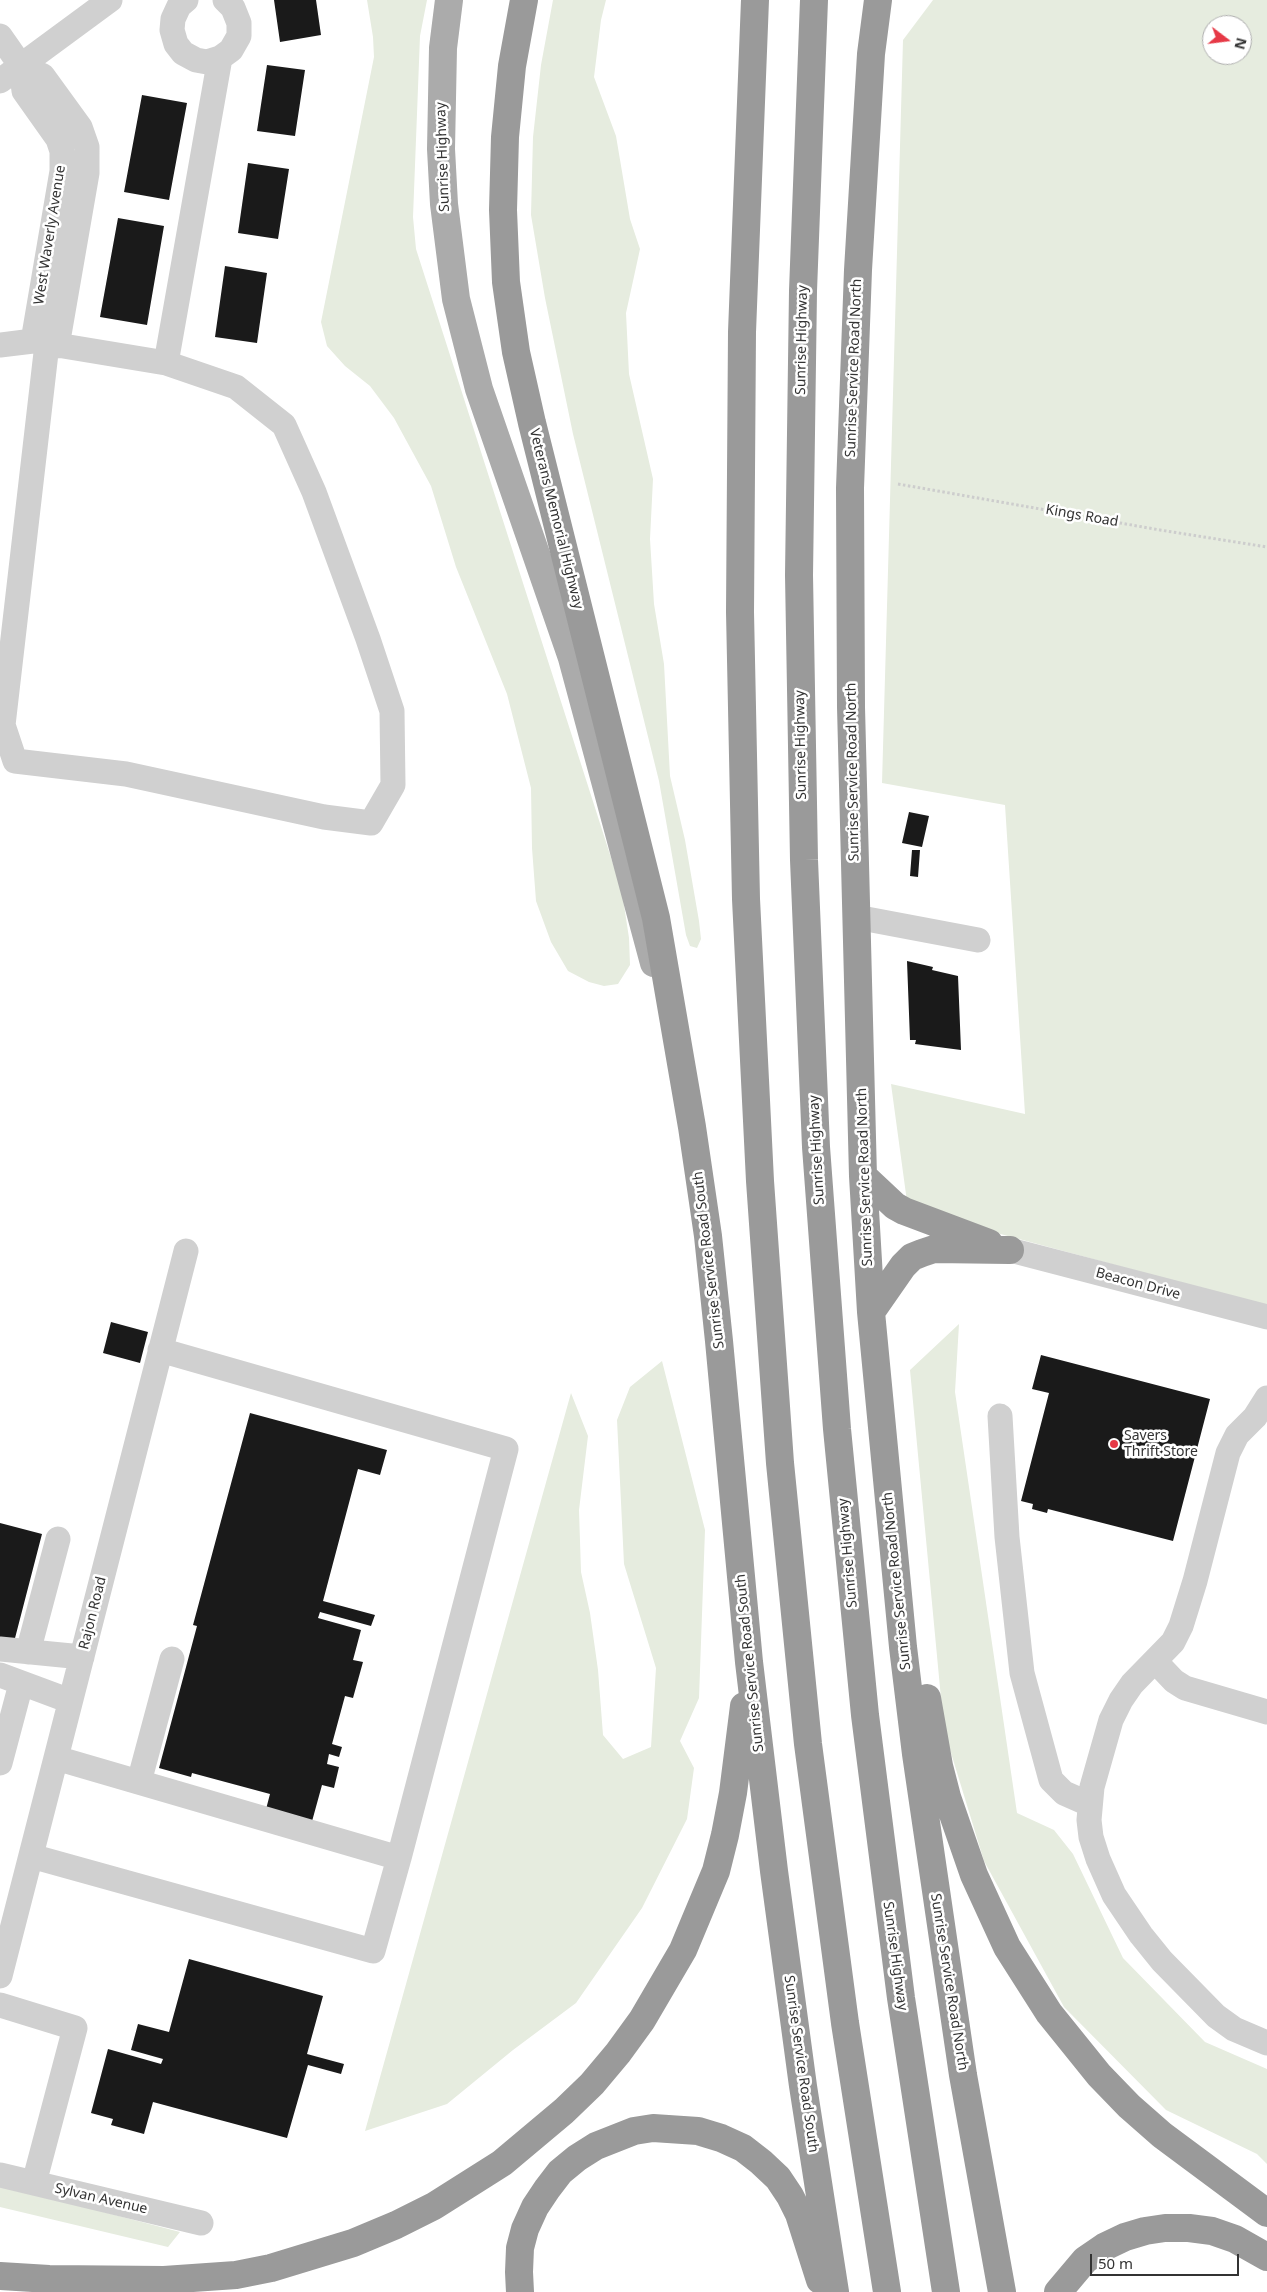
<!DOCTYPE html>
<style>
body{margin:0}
#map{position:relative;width:1267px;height:2292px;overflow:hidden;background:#fff;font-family:"Noto Sans",sans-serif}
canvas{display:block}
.north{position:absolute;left:1202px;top:15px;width:50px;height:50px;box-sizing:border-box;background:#fff;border:1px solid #adadad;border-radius:50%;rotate:105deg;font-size:14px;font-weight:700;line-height:20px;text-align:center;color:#333}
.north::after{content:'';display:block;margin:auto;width:18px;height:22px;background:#e63946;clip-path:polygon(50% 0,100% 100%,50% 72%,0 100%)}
.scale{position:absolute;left:1090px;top:2254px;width:149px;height:22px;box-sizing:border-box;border:2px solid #333;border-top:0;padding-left:6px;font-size:15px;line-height:18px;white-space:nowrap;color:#333;-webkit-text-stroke:4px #fff;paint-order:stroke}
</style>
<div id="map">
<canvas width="1267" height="2292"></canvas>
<div class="north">N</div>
<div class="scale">50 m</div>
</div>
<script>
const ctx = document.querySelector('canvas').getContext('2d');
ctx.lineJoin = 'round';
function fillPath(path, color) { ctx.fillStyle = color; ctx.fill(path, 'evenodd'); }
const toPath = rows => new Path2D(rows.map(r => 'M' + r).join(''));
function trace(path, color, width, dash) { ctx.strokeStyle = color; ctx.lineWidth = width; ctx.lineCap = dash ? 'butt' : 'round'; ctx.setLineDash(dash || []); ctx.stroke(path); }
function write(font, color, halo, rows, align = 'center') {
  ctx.font = font + ' "Noto Sans",sans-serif'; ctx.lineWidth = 5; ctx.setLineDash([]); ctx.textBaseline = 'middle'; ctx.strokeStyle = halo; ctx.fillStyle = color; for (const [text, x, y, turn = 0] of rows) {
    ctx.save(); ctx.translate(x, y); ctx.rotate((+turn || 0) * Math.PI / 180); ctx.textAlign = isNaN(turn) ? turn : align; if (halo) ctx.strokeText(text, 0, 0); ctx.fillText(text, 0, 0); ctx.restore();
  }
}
fillPath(toPath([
 [367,0,427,0,420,36,413,217,416,249,622,892,629,938,630,965,618,984,604,986,589,982,568,971,551,942,536,901,532,848,531,788,507,694,456,567,431,486,394,418,370,386,345,366,327,346,321,322,374,57,373,37],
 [553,0,606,0,601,20,594,77,616,136,630,219,640,249,626,313,629,374,653,479,650,539,654,604,664,664,670,776,685,840,699,921,701,939,697,948,690,946,686,935,659,781,573,434,545,298,531,215,533,137,541,65],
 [933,0,1267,0,1267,1306,908,1209,891,1084,1025,1114,1005,805,882,783,903,40],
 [1212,25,1242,25,1242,55,1212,55],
 [959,1324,955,1392,1017,1813,1054,1830,1073,1854,1123,1958,1205,2042,1267,2069,1267,2164,1257,2154,1166,2110,1064,2007,984,1861,944,1730,910,1370],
 [662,1361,705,1530,699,1698,680,1741,694,1768,687,1819,642,1908,576,2003,513,2050,447,2104,365,2131,571,1393,588,1436,579,1510,581,1572,590,1613,598,1670,603,1735,623,1759,651,1747,656,1668,624,1564,617,1420,630,1387],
 [0,2185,180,2232,168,2247,0,2207]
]), '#e6ecdf');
fillPath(toPath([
 [274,0,316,0,321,35,280,42],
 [267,65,305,70,295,136,257,131],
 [142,95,187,103,169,200,124,192],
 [248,163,289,169,278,239,238,233],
 [118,218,164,226,147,325,100,317],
 [225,266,267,273,257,343,215,337],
 [909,812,929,816,922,847,902,843],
 [912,850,920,850,918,877,910,876],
 [907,961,933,967,932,970,958,976,961,1050,915,1044,916,1040,910,1040],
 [111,1322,148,1332,140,1363,103,1353],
 [1041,1355,1210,1399,1173,1541,1048,1509,1047,1513,1032,1509,1033,1504,1021,1501,1049,1393,1032,1389],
 [250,1413,387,1450,380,1475,358,1469,323,1601,375,1615,371,1626,320,1612,318,1618,361,1630,353,1660,363,1662,353,1698,345,1696,332,1744,342,1747,339,1757,329,1754,327,1764,339,1767,334,1788,322,1785,311,1825,265,1813,270,1794,192,1773,191,1777,159,1768,197,1626,193,1625],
 [0,1523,42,1534,14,1642,0,1638],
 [189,1959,323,1996,307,2054,344,2064,341,2074,308,2065,287,2138,153,2102,144,2134,111,2125,113,2119,91,2113,108,2049,161,2064,163,2059,131,2050,138,2024,169,2032]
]), '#1a1a1a');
trace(toPath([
 [898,484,1160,530,1267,547]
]), '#cdcdcd', 3, [2.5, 2.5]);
trace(toPath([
 [186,0,179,6,173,19,172,30,176,44,183,53,196,60,207,62,220,58,231,50,239,36,239,23,233,8,225,0],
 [0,36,21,66,24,91,58,139,62,151,62,171,33,341],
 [21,66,43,76,80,127,87,147,87,173,57,346],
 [0,81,110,0],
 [47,344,3,725,15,761,126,774,324,817,371,823,393,785,392,711,368,639,314,492,284,425,236,387,166,363],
 [0,345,33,341,166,363,220,58],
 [856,917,978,940],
 [1010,1250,1267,1317],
 [160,1350,506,1449,399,1858],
 [1267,1398,1255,1417,1237,1435,1228,1453,1195,1581,1181,1626,1173,1642,1132,1684,1121,1700,1111,1720,1092,1787,1089,1820,1091,1837,1098,1859,1114,1895,1141,1935,1162,1961,1216,2016,1234,2029,1267,2043],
 [1000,1416,1007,1537,1022,1673,1051,1780,1064,1793,1089,1804],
 [0,1649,82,1657],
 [28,1652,58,1539],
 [1155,1661,1174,1681,1185,1688,1267,1712],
 [0,1675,70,1701],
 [0,1763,21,1684],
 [139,1782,172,1659],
 [31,1856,373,1951,399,1858,56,1758],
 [0,1976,186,1251],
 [0,2005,75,2028,34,2183],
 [0,2175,201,2223]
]), '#d0d0d0', 25);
trace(toPath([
 [449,0,443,48,441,149,444,204,456,299,479,389,572,658,654,963]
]), '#ababab', 28);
trace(toPath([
 [524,0,512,66,505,137,503,210,506,282,516,352,532,423,656,918,692,1127,708,1236,719,1341,749,1662,774,1871,803,2086,835,2292],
 [755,0,742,332,740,612,746,899,760,1181,780,1463,808,1744,845,2023,887,2292],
 [814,0,803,291,799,575,804,860,816,1147,837,1429,865,1715,901,1998,946,2292],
 [878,0,871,54,858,270,850,488,851,707,863,1176,871,1312,903,1647,916,1754,963,2075,1002,2292],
 [863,1176,895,1206,904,1211,989,1243],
 [871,1312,903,1266,912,1257,922,1253,934,1249,1010,1250],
 [927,1698,939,1766,947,1797,974,1875,1007,1947,1049,2013,1099,2075,1129,2106,1162,2135,1267,2213],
 [0,2276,49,2279,164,2280,236,2275,271,2268,353,2243,396,2225,434,2206,502,2163,564,2111,592,2084,618,2053,642,2020,683,1950,716,1871,725,1835,733,1793,744,1706],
 [520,2292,519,2272,520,2248,525,2229,535,2207,547,2189,560,2172,577,2158,596,2146,634,2131,653,2128,698,2131,721,2138,743,2148,761,2162,778,2178,790,2196,799,2214,820,2280],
 [1058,2292,1085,2260,1104,2247,1125,2237,1145,2231,1165,2228,1189,2228,1212,2231,1235,2239,1267,2257]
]), '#9a9a9a', 28);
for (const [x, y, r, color] of [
 [1114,1444,5,"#e63946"]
]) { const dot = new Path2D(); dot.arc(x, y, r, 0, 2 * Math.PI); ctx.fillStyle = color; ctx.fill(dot); trace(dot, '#fff', 2); }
write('14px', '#333', '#fff', [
 ["Sunrise Highway",443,157,-92],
 ["West Waverly Avenue",50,235,-81],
 ["Sunrise Highway",802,340,-89],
 ["Sunrise Service Road North",854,368,-88],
 ["Kings Road",1082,516,10],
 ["Veterans Memorial Highway",556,519,76],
 ["Sunrise Highway",801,745,-91],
 ["Sunrise Service Road North",853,772,-91],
 ["Sunrise Highway",817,1150,-93],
 ["Sunrise Service Road North",865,1177,-92],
 ["Sunrise Service Road South",709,1260,-97],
 ["Beacon Drive",1138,1284,15],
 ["Sunrise Highway",848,1553,-95],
 ["Sunrise Service Road North",897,1581,-96],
 ["Rajon Road",93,1613,-76],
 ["Sunrise Service Road South",750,1663,-96],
 ["Sunrise Highway",895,1956,82],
 ["Sunrise Service Road North",949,1982,81],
 ["Sunrise Service Road South",801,2064,82],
 ["Sylvan Avenue",101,2199,13]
]);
write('14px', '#333', '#fff', [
 ["Savers",1124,1436],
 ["Thrift Store",1124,1452]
], 'left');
</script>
